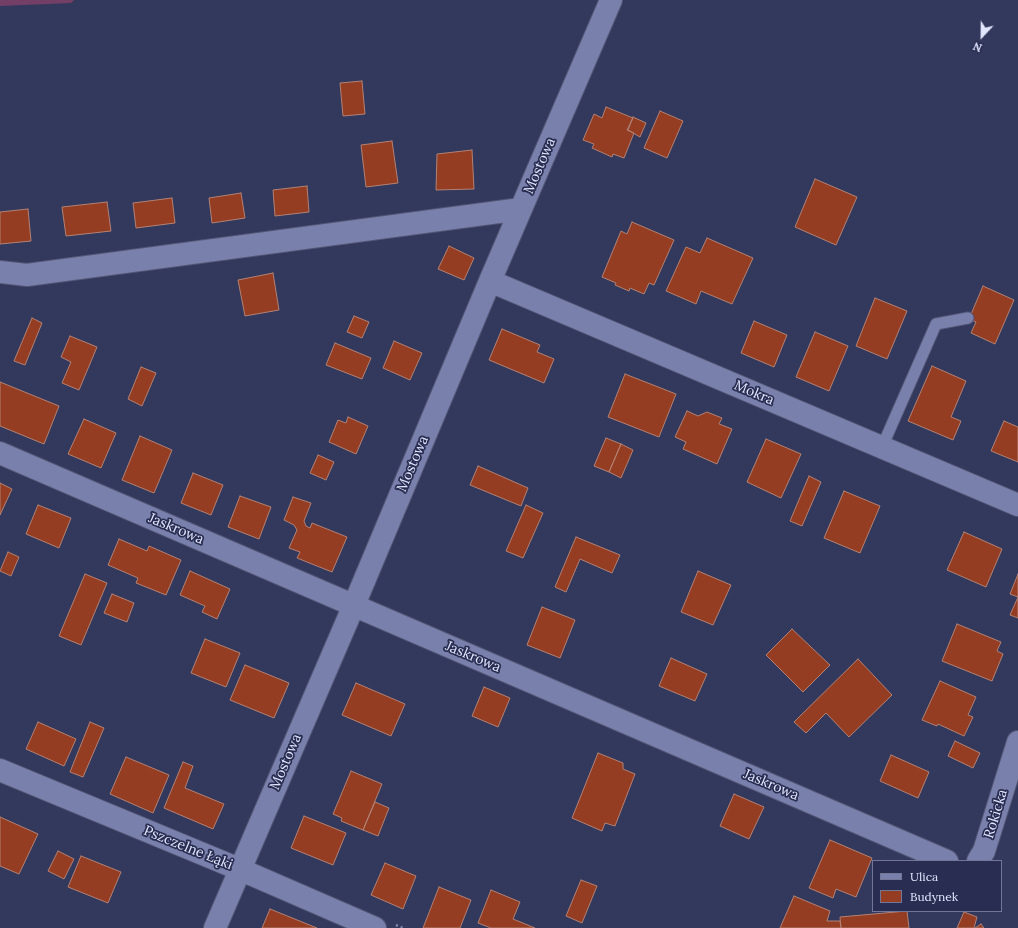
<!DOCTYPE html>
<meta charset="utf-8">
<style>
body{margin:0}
#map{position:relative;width:1018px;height:928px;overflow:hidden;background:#33385d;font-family:Lora,serif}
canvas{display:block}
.legend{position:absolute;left:872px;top:860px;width:130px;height:52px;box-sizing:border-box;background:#292d52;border:1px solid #737797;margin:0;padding:5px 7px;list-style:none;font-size:12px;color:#e2e7ff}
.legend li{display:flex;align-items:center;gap:8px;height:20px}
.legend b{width:20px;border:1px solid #737797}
.north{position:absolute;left:962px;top:16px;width:40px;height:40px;-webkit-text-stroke:3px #292d52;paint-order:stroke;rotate:202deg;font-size:11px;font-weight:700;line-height:16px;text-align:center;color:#e2e7ff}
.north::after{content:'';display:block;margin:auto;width:14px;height:18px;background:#e2e7ff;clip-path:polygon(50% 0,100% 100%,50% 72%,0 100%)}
</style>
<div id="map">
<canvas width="1018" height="928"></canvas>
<ul class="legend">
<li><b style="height:5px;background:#7980ab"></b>Ulica</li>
<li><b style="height:11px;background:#953d23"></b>Budynek</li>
</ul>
<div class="north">N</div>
</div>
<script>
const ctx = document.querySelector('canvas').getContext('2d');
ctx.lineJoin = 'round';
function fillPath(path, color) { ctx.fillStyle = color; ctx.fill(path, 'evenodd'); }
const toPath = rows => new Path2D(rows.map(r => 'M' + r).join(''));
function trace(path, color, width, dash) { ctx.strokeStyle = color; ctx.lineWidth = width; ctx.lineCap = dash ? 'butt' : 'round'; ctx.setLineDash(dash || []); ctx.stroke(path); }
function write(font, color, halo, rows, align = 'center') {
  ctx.font = font + ' Lora,serif'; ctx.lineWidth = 3.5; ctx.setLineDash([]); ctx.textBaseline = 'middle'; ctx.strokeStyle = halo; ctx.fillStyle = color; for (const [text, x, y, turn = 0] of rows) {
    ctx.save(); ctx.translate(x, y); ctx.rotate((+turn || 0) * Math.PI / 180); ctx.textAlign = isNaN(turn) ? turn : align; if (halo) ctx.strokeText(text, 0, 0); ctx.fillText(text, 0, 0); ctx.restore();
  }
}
fillPath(toPath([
 [0,0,74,0,71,3,0,6]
]), '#733f66');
const building = toPath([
 [362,81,365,114,343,116,340,83,362,81],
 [606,107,633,118,627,130,634,133,624,158,613,154,612,157,592,148,594,144,583,140,594,114,602,118,606,107],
 [660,111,683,121,667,158,644,148,660,111],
 [633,117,646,123,640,137,628,130,633,117],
 [392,141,398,183,366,187,361,145,392,141],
 [472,150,474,189,436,190,437,154,472,150],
 [815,179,857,197,836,245,795,227,815,179],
 [307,186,309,212,275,216,273,190,307,186],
 [241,193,245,218,212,223,209,198,241,193],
 [172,198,175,223,136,228,133,203,172,198],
 [107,202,111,231,66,236,62,207,107,202],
 [28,209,31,241,0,244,0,212,28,209],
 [632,222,674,240,654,285,649,283,644,294,630,288,629,291,615,285,616,283,602,277,621,231,627,234,632,222],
 [707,238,753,258,732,304,701,291,696,304,666,291,686,247,700,253,707,238],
 [449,246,474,258,464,280,438,269,449,246],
 [273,273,279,310,245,316,238,280,273,273],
 [983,286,1014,300,995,344,971,333,976,322,969,319,983,286],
 [875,298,907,311,887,359,856,346,875,298],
 [354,316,369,322,362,338,347,332,354,316],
 [32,318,42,323,25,365,14,361,32,318],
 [754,321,787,335,774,367,741,353,754,321],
 [502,329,540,345,537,352,554,359,544,383,489,360,502,329],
 [815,332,848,346,829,391,796,377,815,332],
 [70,336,97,347,79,390,62,383,71,362,61,357,70,336],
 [394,341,422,353,410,380,383,368,394,341],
 [335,343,371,358,362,379,326,365,335,343],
 [932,366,966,381,951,417,961,421,953,440,908,421,932,366],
 [141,367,156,373,142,406,128,399,141,367],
 [625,374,676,394,659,437,608,417,625,374],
 [0,382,59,406,44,444,0,426,0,382],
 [687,411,698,416,707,412,722,418,719,424,732,429,717,464,683,449,686,442,675,437,687,411],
 [348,417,368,426,356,454,329,442,338,420,346,423,348,417],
 [84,419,116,433,101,468,68,454,84,419],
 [1004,421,1018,427,1018,462,991,451,1004,421],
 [140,436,172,450,154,493,122,480,140,436],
 [606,438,621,444,609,472,594,466,606,438],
 [766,439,801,454,781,498,747,482,766,439],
 [621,444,633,450,621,478,609,472,621,444],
 [318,455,334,462,326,480,310,473,318,455],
 [478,466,528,488,521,506,470,485,478,466],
 [193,473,223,485,211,515,181,503,193,473],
 [809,476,821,482,802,526,790,521,809,476],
 [0,483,12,489,0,515,0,483],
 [844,491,880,506,860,553,824,538,844,491],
 [240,496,271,507,259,539,228,527,240,496],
 [293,497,311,503,304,521,306,526,310,528,312,523,347,537,332,572,297,558,300,552,289,548,297,530,294,525,284,520,293,497],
 [38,505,71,518,59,548,26,534,38,505],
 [526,505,543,513,523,558,506,551,526,505],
 [964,532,1002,549,986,587,947,570,964,532],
 [576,537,620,555,612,573,580,559,566,592,555,587,576,537],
 [119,539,147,551,149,546,181,560,166,595,136,583,138,578,108,565,119,539],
 [8,552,19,557,11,576,0,571,8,552],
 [190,571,230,589,217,619,202,612,205,606,180,595,190,571],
 [698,571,731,585,713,625,681,612,698,571],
 [85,574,107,583,81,645,59,636,85,574],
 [1018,574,1018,618,1010,615,1018,597,1010,594,1018,574],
 [112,594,134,603,127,622,104,613,112,594],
 [542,607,575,620,560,658,527,645,542,607],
 [957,624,1001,642,997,651,1003,654,992,681,942,661,957,624],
 [792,629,830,665,803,692,766,655,792,629],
 [205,639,240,653,226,687,191,673,205,639],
 [671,658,707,674,695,701,659,686,671,658],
 [858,659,892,695,849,737,826,713,806,733,794,722,858,659],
 [245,665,289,683,274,718,230,700,245,665],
 [940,681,976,697,968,715,973,717,964,736,938,724,937,726,922,720,940,681],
 [356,683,405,704,391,736,342,715,356,683],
 [484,687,510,698,498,727,472,716,484,687],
 [38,722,76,739,64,766,26,749,38,722],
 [90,722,104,728,83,777,70,772,90,722],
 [955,741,980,753,973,768,948,756,955,741],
 [598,753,623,763,623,769,635,774,615,826,605,823,602,831,572,818,598,753],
 [891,755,929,772,918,798,880,781,891,755],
 [126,757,169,775,153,813,110,794,126,757],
 [183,762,193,766,185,788,224,804,213,829,164,808,183,762],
 [351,771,382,784,363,830,341,821,342,818,333,814,351,771],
 [734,794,764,807,749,839,720,826,734,794],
 [375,802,389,808,378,836,363,830,375,802],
 [304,816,346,833,333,865,291,848,304,816],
 [0,817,38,834,19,874,0,866,0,817],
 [830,840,872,858,856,897,836,889,833,898,809,888,830,840],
 [58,851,74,859,64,879,48,871,58,851],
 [81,856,121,872,108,903,68,887,81,856],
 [385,863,416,876,403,909,371,895,385,863],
 [581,880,597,886,582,923,566,916,581,880],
 [439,887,471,900,460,928,423,928,439,887],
 [491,890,520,902,513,919,535,928,491,928,478,923,491,890],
 [794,896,830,911,827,921,840,921,841,928,780,928,794,896],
 [270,909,317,928,262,928,270,909],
 [907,911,909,928,841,928,840,917,907,911],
 [964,912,977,917,974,928,957,928,964,912],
 [981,924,984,928,975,928,981,924]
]);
fillPath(building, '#953d23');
trace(building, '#b38273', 1);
const service = toPath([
 [882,447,936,324,968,318]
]);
const minor = toPath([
 [0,272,27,275,521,209],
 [490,281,1018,505],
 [0,453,947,861],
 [0,770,239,869,375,928],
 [978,861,984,851,1018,742],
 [215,928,354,605,490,281,611,0]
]);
trace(service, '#535676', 13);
trace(minor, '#535676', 24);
trace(toPath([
 [396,925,403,928]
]), '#858aa9', 2.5, [2, 3]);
trace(service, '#7980ab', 11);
trace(minor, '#7980ab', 22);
write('14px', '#e2e7ff', '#292d52', [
 ["Mostowa",540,166,-67],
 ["Mokra",754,393,23],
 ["Mostowa",413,464,-67],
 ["Jaskrowa",176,529,23],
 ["Jaskrowa",473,657,23],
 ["Mostowa",286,762,-67],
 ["Jaskrowa",771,785,23],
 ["Rokicka",996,814,-73],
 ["Pszczelne Łąki",188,848,22]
]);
</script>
